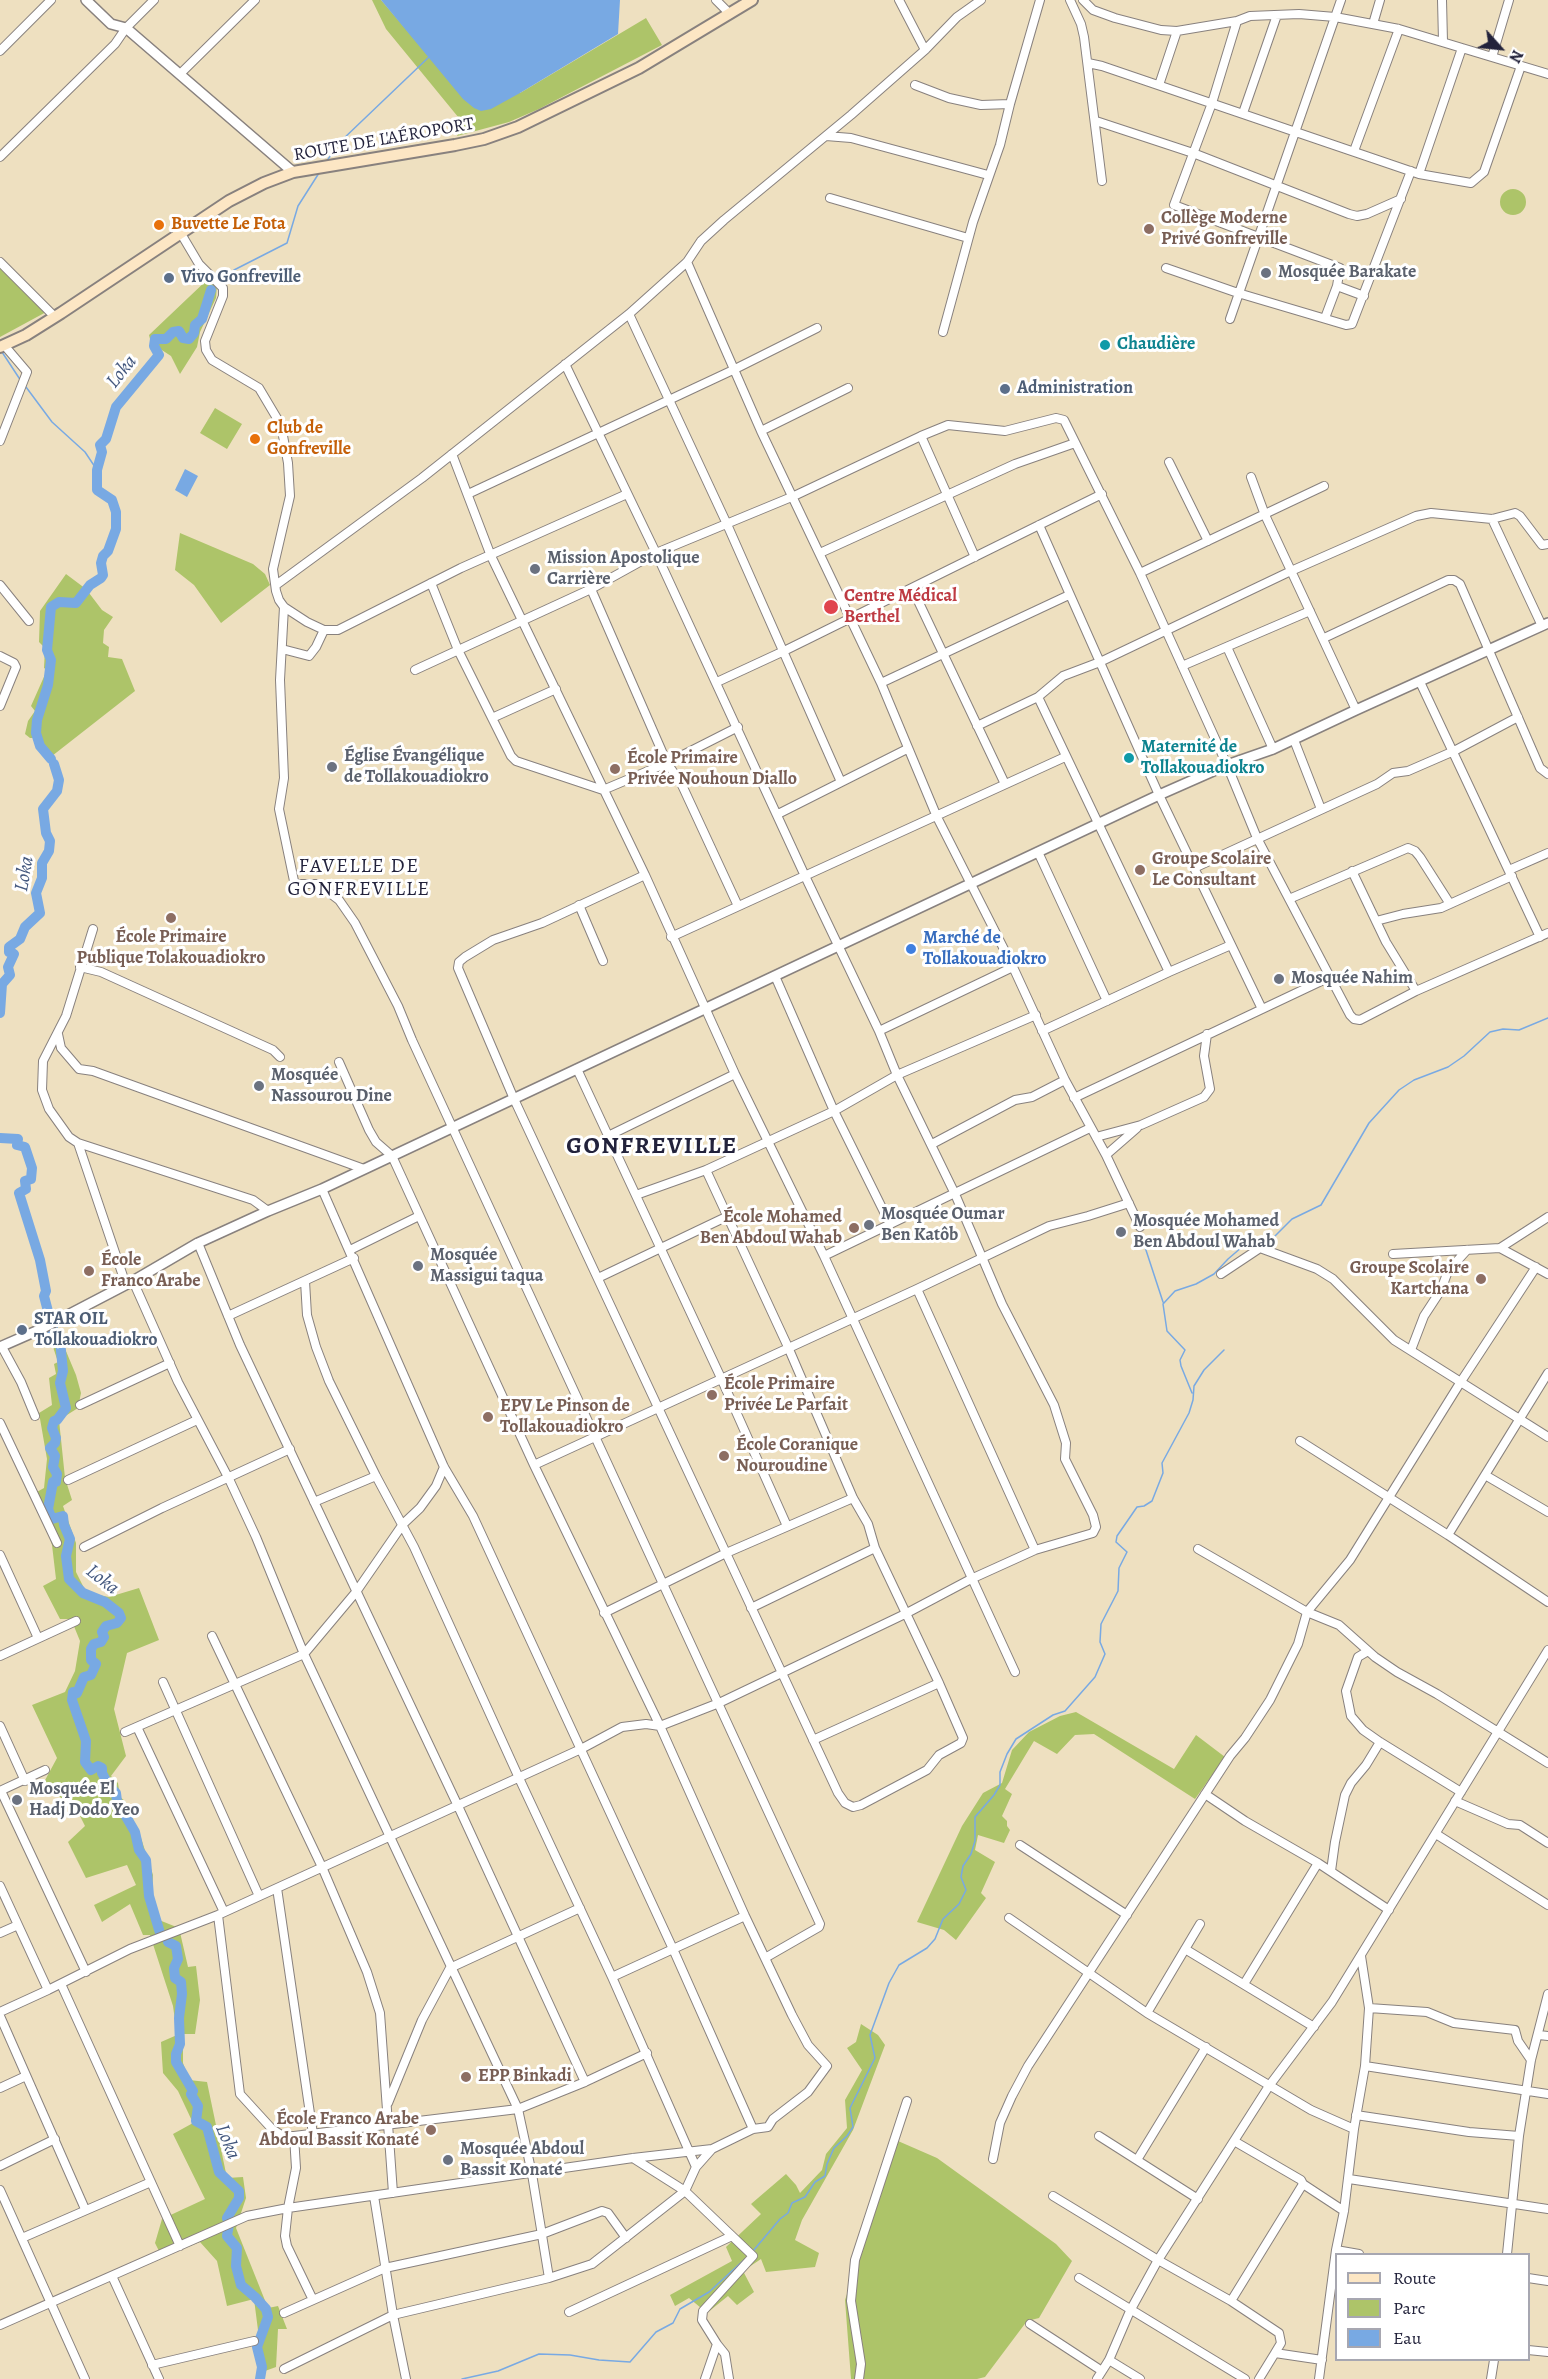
<!DOCTYPE html>
<meta charset="utf-8">
<style>
body{margin:0}
#map{position:relative;width:1548px;height:2379px;overflow:hidden;background:#eee0c0;font-family:Alegreya,serif}
canvas{display:block}
.legend{position:absolute;left:1335px;top:2253px;width:195px;height:108px;box-sizing:border-box;background:#fff;border:2px solid #a7a7b1;margin:0;padding:8px 10px;list-style:none;font-size:18px;color:#22223b}
.legend li{display:flex;align-items:center;gap:12px;height:30px}
.legend b{width:30px;border:2px solid #a7a7b1}
.north{position:absolute;left:1470px;top:18px;width:60px;height:60px;-webkit-text-stroke:4px #fff;paint-order:stroke;rotate:117deg;font-size:16px;font-weight:700;line-height:24px;text-align:center;color:#22223b}
.north::after{content:'';display:block;margin:auto;width:21px;height:27px;background:#22223b;clip-path:polygon(50% 0,100% 100%,50% 72%,0 100%)}
</style>
<div id="map">
<canvas width="1548" height="2379"></canvas>
<ul class="legend">
<li><b style="height:8px;background:#fce6c4"></b>Route</li>
<li><b style="height:16px;background:#adc469"></b>Parc</li>
<li><b style="height:16px;background:#78a9e3"></b>Eau</li>
</ul>
<div class="north">N</div>
</div>
<script>
const ctx = document.querySelector('canvas').getContext('2d');
ctx.lineJoin = 'round';
function fillPath(path, color) { ctx.fillStyle = color; ctx.fill(path, 'evenodd'); }
const toPath = rows => new Path2D(rows.map(r => 'M' + r).join(''));
function trace(path, color, width, dash) { ctx.strokeStyle = color; ctx.lineWidth = width; ctx.lineCap = dash ? 'butt' : 'round'; ctx.setLineDash(dash || []); ctx.stroke(path); }
function write(font, color, halo, rows, align = 'center') {
  ctx.font = font + ' Alegreya,serif'; ctx.lineWidth = 6; ctx.setLineDash([]); ctx.textBaseline = 'middle'; ctx.strokeStyle = halo; ctx.fillStyle = color; for (const [text, x, y, turn = 0] of rows) {
    ctx.save(); ctx.translate(x, y); ctx.rotate((+turn || 0) * Math.PI / 180); ctx.textAlign = isNaN(turn) ? turn : align; if (halo) ctx.strokeText(text, 0, 0); ctx.fillText(text, 0, 0); ctx.restore();
  }
}
fillPath(toPath([
 [372,0,381,0,430,57,520,93,646,18,662,45,539,109,509,122,457,136,463,123,386,29],
 '1500 202a13 13 0 1 1 26 0a13 13 0 1 1-26 0Z',
 [0,260,48,311,0,337],
 [209,278,217,285,216,298,200,332,197,347,180,374,171,356,151,343,149,335],
 [215,408,242,424,227,449,200,433],
 [180,533,253,564,265,574,270,585,221,623,194,585,175,570],
 [66,574,86,589,102,610,113,617,104,630,103,643,109,647,108,657,122,659,135,691,52,756,38,738,30,738,25,734,28,721,35,711,31,706,47,670,44,668,45,648,39,642,40,611],
 [58,1332,76,1375,81,1393,78,1408,59,1420,65,1478,72,1500,63,1506,76,1543,76,1572,84,1588,94,1594,109,1597,139,1588,159,1640,127,1653,114,1709,126,1756,111,1776,118,1783,120,1797,125,1801,141,1838,153,1875,152,1891,159,1920,179,1928,188,1967,196,1966,200,2000,195,2034,183,2034,183,2063,189,2080,207,2082,227,2178,243,2177,246,2198,236,2228,268,2308,278,2306,287,2329,278,2329,276,2367,265,2371,264,2379,258,2379,259,2338,254,2299,227,2306,217,2261,200,2242,162,2257,155,2243,162,2219,205,2199,173,2134,193,2123,178,2091,163,2073,161,2042,177,2035,173,2006,150,1935,143,1935,130,1904,102,1922,94,1905,136,1885,127,1865,86,1878,68,1842,85,1826,77,1810,43,1784,57,1758,32,1705,65,1692,75,1671,80,1641,71,1619,60,1619,43,1586,56,1579,52,1545,35,1493,44,1488,47,1459,39,1413,52,1405,49,1378,56,1374,54,1364,58,1362,49,1335],
 [1076,1712,1174,1769,1196,1735,1225,1757,1195,1799,1094,1734,1075,1735,1057,1754,1034,1741,1005,1789,1012,1794,1002,1816,1007,1821,1007,1826,1010,1830,1004,1843,978,1835,975,1850,995,1862,981,1893,986,1898,956,1940,944,1930,917,1922,962,1826,983,1793,1002,1783,1012,1750,1029,1732,1060,1716],
 [861,2024,878,2035,885,2045,853,2130,802,2220,795,2240,819,2253,815,2267,766,2272,761,2259,743,2271,754,2292,737,2305,728,2296,707,2313,689,2298,675,2306,670,2295,732,2261,726,2247,761,2214,751,2204,786,2174,796,2185,800,2193,822,2170,826,2154,847,2128,845,2100,862,2070,847,2048,856,2042],
 [898,2141,937,2158,1056,2244,1072,2261,1039,2318,1027,2321,985,2377,977,2379,851,2379,845,2300]
]), '#adc469');
fillPath(toPath([
 [381,0,620,0,618,34,520,93,491,109,481,111,474,108,463,99],
 [185,469,198,476,187,497,175,490]
]), '#78a9e3');
trace(toPath([
 [326,162,341,141,430,56],
 [221,281,234,270,287,243,298,206,319,173],
 [211,290,215,286],
 [2,352,21,381],
 [26,387,52,422,85,452,97,470],
 [1141,1235,1163,1302],
 [1192,1393,1181,1366,1180,1360,1185,1350,1167,1331,1163,1304,1175,1291,1196,1284,1214,1274,1228,1259,1242,1247,1256,1241,1271,1240,1292,1219,1321,1205,1369,1123,1399,1090,1414,1080,1448,1067,1464,1056,1490,1032,1503,1029,1519,1030,1548,1018],
 [753,2251,780,2219,788,2213,792,2203,805,2197,815,2182,825,2176,827,2164,834,2148,847,2136,853,2127,850,2108,875,2058,870,2035,889,1983,899,1965,927,1948,935,1939,943,1919,959,1904,966,1890,961,1877,963,1866,971,1854,975,1841,975,1817,994,1795,1000,1785,1000,1772,1007,1754,1016,1739,1053,1715,1065,1711,1095,1677,1105,1654,1100,1642,1101,1624,1118,1591,1119,1568,1127,1552,1116,1542,1117,1536,1137,1507,1144,1506,1152,1501,1163,1473,1162,1463,1189,1413,1193,1400,1194,1386,1204,1370,1224,1350],
 [462,2379,498,2371,539,2354,570,2355,599,2360,630,2362,656,2332,673,2323,680,2309,709,2292,745,2259]
]), '#78a9e3', 1.5);
trace(toPath([
 [51,759,40,746,36,733,37,720,48,685,51,660,47,650,51,607,59,602,76,603,90,585,101,578,103,575,101,563,103,556,108,551,116,529,116,512,112,500,97,490,97,470,102,452,100,445,106,439,116,407,159,355,154,346,155,339,166,339,173,332,179,331,183,338,189,339,194,333,195,325,202,319,211,290],
 [0,1013,2,984,10,975,8,967,14,954,9,952,9,947,20,939,25,927,40,913,36,893,42,878,42,863,49,851,50,841,46,833,43,809,57,791,59,780,54,764],
 [0,1138,18,1139,17,1145,25,1147,32,1168,31,1179,25,1181,26,1189,19,1193,40,1260,46,1291,44,1296,50,1319],
 [53,1328,52,1335,60,1341,63,1371,60,1383,66,1408,57,1420,54,1421,52,1428,56,1438,55,1443,50,1448,55,1456,53,1467,57,1474,56,1482,53,1482,48,1509,52,1519,63,1516,64,1525,70,1539,66,1556,69,1579,83,1593,105,1602,119,1613,121,1618,117,1623,106,1626,102,1632,104,1637,101,1642,94,1644,91,1649,91,1660,96,1664,91,1675,84,1677,77,1693,73,1692,72,1700,86,1741,85,1762,91,1770,98,1766,102,1768,102,1773,109,1786,116,1793,117,1801,135,1832,139,1850,146,1860,149,1896,160,1933],
 [168,1942,176,1946,178,1959,174,1968,175,1978,181,1982,182,1994,179,2018,180,2044,176,2054,176,2062,193,2091,191,2094,198,2106,196,2121,207,2127,219,2172,239,2191,239,2198,227,2218,229,2224,227,2236,237,2248,236,2266,241,2285,255,2297,266,2309,268,2317,257,2347,262,2367,260,2379]
]), '#78a9e3', 10);
const minor = toPath([
 [716,0,730,14],
 [899,0,925,50],
 [1070,0,1081,24,1084,37,1102,181],
 [1083,0,1093,10,1115,18,1161,30,1177,31],
 [1442,0,1443,41],
 [1237,21,1212,103,1174,205,1340,268,1337,286,1325,318],
 [1373,24,1380,0],
 [0,51,51,0],
 [1492,57,1509,0],
 [1088,63,1102,66,1419,174,1471,183,1484,172,1521,66],
 [180,74,255,0],
 [915,85,949,98,981,105,1010,104],
 [1159,85,1177,31,1237,21,1250,16,1299,14,1335,17,1399,29,1548,74],
 [1243,113,1277,15],
 [1096,121,1193,153,1349,214,1357,216,1367,214,1401,199],
 [826,136,851,138,988,175],
 [1354,151,1399,29],
 [0,157,115,44,126,28,154,0],
 [1419,174,1462,48],
 [830,198,968,238],
 [180,232,199,264,223,288,223,296,205,341,206,350,212,360,259,388,281,425,288,463,290,496,273,569,276,591,279,600,284,607,307,622,324,630,338,630,461,568,627,494],
 [0,262,55,317],
 [687,262,761,431,881,683,937,817,1013,967,1065,1080,1106,1155,1140,1227],
 [1166,268,1238,293,1346,325,1352,324,1411,171],
 [1337,286,1364,296],
 [629,314,726,522,841,782],
 [1230,319,1341,0],
 [943,332,973,222,1000,145,1010,104,1040,0],
 [761,431,848,388],
 [921,436,948,425,1005,431,1056,418,1064,420,1140,573,1227,765,1257,838,1350,1015,1354,1019,1360,1020,1416,991,1548,933],
 [0,441,27,372,4,345],
 [452,454,491,556,645,875,735,1074,824,1256,1015,1672],
 [1169,462,1208,541],
 [1251,477,1265,515,1356,710],
 [468,494,733,370,817,328],
 [1492,519,1542,626],
 [1039,525,1159,795,1262,1009],
 [820,553,1015,464,1075,443],
 [1140,573,1324,486],
 [431,583,458,650,511,756,516,761,603,790,667,763,738,727],
 [0,585,29,621],
 [276,585,422,478,629,314,687,262,701,241,724,220,851,115,925,50,957,17,981,0],
 [912,588,1005,784],
 [591,589,667,763,681,783,738,906],
 [284,607,280,680,284,778,279,809,294,881,297,884,318,884,339,900,355,923,398,1006,412,1040,820,1924,819,1927,765,1958],
 [1324,638,1448,580,1454,580,1460,584,1540,768,1548,774],
 [1227,647,1273,749],
 [282,649,309,656,316,647,324,630],
 [0,656,14,663,16,667,0,706],
 [1182,666,1310,611],
 [415,670,591,589,656,553,794,496,921,436,975,557],
 [717,682,784,651,1102,494],
 [1420,682,1540,937],
 [881,683,1069,595],
 [1038,697,1169,972],
 [492,718,556,689],
 [977,726,1038,697,1063,676,1100,662,1291,571,1416,516,1431,513,1492,519,1515,513,1520,516,1542,545,1548,544],
 [1294,740,1321,809],
 [778,814,907,749],
 [1038,852,1107,1001],
 [1194,868,1377,784,1393,773,1408,771,1454,751,1518,717],
 [1509,870,1548,853],
 [1352,871,1386,942,1416,991],
 [645,875,542,923,493,940,465,957,459,962,458,968,514,1099,838,1793,845,1803,853,1807,861,1805,927,1770,939,1755,961,1743,963,1738,939,1683,875,1548,868,1524,853,1498,788,1347,706,1170],
 [1289,899,1408,848,1415,851,1420,857,1450,904],
 [579,905,603,961],
 [1376,921,1403,914,1441,908,1512,876],
 [93,929,66,1016,43,1061,42,1090,49,1109,69,1137,78,1143,253,1200,268,1211],
 [671,937,1065,757],
 [80,967,101,972,273,1050,280,1057],
 [775,976,834,1111,890,1224],
 [879,1031,1013,967],
 [1042,1031,1169,972,1231,945],
 [58,1034,61,1048,79,1069,93,1071,364,1169],
 [577,1069,721,1378,787,1526],
 [1074,1098,1330,977],
 [608,1136,735,1074],
 [1096,1137,1141,1125,1204,1097,1210,1089,1204,1056,1207,1034],
 [78,1143,126,1285],
 [932,1144,1015,1100,1032,1097,1065,1080],
 [1106,1155,1137,1128],
 [322,1189,444,1467,473,1516,673,1949,753,2129],
 [636,1195,706,1170,834,1111,897,1075,1036,1015],
 [198,1243,240,1345,458,1806,585,2082],
 [1500,1248,1548,1274],
 [350,1250,419,1216],
 [1393,1254,1500,1248,1548,1217],
 [824,1256,1090,1128],
 [1221,1274,1260,1248,1317,1269,1333,1279,1394,1340,1548,1437],
 [598,1278,728,1216],
 [133,1281,178,1382,229,1479,256,1537,304,1654,518,2109,532,2174,549,2278],
 [305,1281,307,1315,316,1347,329,1381,376,1476,414,1547,519,1778,612,1977,696,2167],
 [917,1289,1035,1550],
 [228,1316,354,1258],
 [2,1347,21,1382,35,1416],
 [1411,1350,1424,1316,1441,1290,1448,1271,1467,1250],
 [80,1405,170,1363],
 [0,1423,57,1543],
 [1300,1441,1448,1535,1548,1602],
 [534,1465,917,1289,1049,1226,1088,1216,1129,1203],
 [1485,1475,1548,1512],
 [68,1480,197,1420],
 [314,1502,376,1476],
 [1448,1535,1548,1373],
 [84,1547,162,1508,290,1449],
 [1198,1549,1307,1612,1339,1625,1375,1657,1397,1672,1437,1694,1548,1763],
 [0,1555,38,1638],
 [751,1608,875,1548],
 [604,1613,724,1554,853,1498],
 [212,1636,322,1867,367,1972,380,2013,393,2193],
 [1368,1651,1358,1657,1346,1691,1351,1716,1363,1730,1380,1742,1461,1792],
 [0,1656,76,1621],
 [163,1682,259,1896],
 [0,1726,25,1781],
 [137,1727,224,1912],
 [125,1732,304,1654,356,1592,403,1524,420,1508,436,1486,444,1467],
 [813,1740,939,1683],
 [0,1791,45,1770],
 [1,1791,86,1972],
 [1205,1794,1245,1821,1318,1863,1389,1910],
 [1455,1801,1508,1824,1520,1825,1548,1843],
 [1436,1834,1548,1905],
 [1020,1845,1127,1915],
 [1331,1871,1335,1842,1345,1795,1351,1783,1366,1765,1380,1742],
 [0,1886,48,1990],
 [277,1888,313,2134],
 [218,1915,240,2094,272,2129,283,2136,294,2136,518,2109,585,2082,647,2053],
 [1009,1918,1147,2013,1311,2110,1354,2129],
 [0,1933,18,1925],
 [1185,1949,1314,2027],
 [612,1977,745,1916],
 [61,1984,180,2246],
 [1244,1984,1318,1863],
 [1369,2008,1427,2012,1454,2023,1515,2030,1518,2041,1531,2060],
 [0,2012,48,1990,130,1949,218,1915,581,1749,622,1727,646,1724,660,1726,719,1703,905,1614,971,1579,1035,1550,1093,1533,1096,1527,1093,1515,1065,1459,1066,1443,1054,1405,1002,1304,955,1194,897,1075,879,1031,805,876,656,553,565,364],
 [1147,2013,1200,1924],
 [0,2016,85,2209],
 [1539,2035,1548,2036],
 [1365,2066,1548,2094],
 [0,2088,26,2076],
 [388,2103,422,2020,450,1968,580,1908],
 [1356,2115,1469,2132,1519,2136],
 [294,2136,296,2168,288,2208,285,2236,287,2246,313,2300],
 [1099,2136,1198,2199],
 [633,2158,685,2191,753,2256,703,2311,702,2320,717,2344,705,2379],
 [993,2159,1000,2123,1012,2096,1028,2066,1230,1756,1245,1738,1270,1700,1298,1644,1307,1612,1350,1560,1460,1383,1536,1267],
 [1137,2160,1206,2047],
 [0,2166,55,2139],
 [1349,2179,1548,2209],
 [1303,2184,1344,2211],
 [0,2190,85,2379],
 [374,2196,393,2315,406,2379],
 [1053,2196,1158,2260,1231,2301,1279,2333,1281,2343,1275,2353],
 [22,2238,151,2182],
 [1336,2250,1359,2254],
 [1507,2254,1519,2136,1531,2060,1548,1994],
 [112,2276,159,2379],
 [1079,2278,1245,2379],
 [1528,2278,1548,2281],
 [1231,2301,1303,2184,1301,2180,1234,2141],
 [569,2312,732,2236],
 [284,2313,385,2268,542,2234,602,2211,608,2213,626,2238],
 [1030,2324,1102,2371],
 [0,2325,247,2216,288,2208,633,2158,712,2149],
 [717,2344,725,2354,729,2379],
 [1528,2350,1548,2352],
 [1109,2360,1140,2379],
 [152,2365,254,2341],
 [284,2369,393,2315,549,2278,592,2264,685,2191,696,2167,712,2149,753,2129,768,2127,773,2119,808,2092,827,2066,808,2045,792,2015,745,1916,660,1726,534,1465,392,1156,376,1142,369,1130,339,1062],
 [859,2379,861,2364,851,2301,855,2260,907,2101],
 [1097,2379,1109,2360,1130,2311,1158,2260,1269,2086,1332,2002,1548,1650],
 [1259,2379,1275,2353,1322,2360],
 [1319,2379,1336,2250,1344,2211,1354,2129,1365,2066,1369,2008,1361,1956],
 [1491,2379,1494,2360]
]);
const tertiary = toPath([
 [86,0,111,24,126,28,293,172],
 [0,1347,41,1329,133,1281,198,1243,268,1211,322,1189,1159,795,1227,765,1273,749,1356,710,1548,623]
]);
const secondary = toPath([
 [0,347,26,335,61,313,229,201,264,183,293,172,455,145,484,139,518,127,639,68,752,0]
]);
trace(minor, '#88817e', 10);
trace(tertiary, '#88817e', 12);
trace(secondary, '#88817e', 14);
trace(minor, '#fff', 8);
trace(tertiary, '#fff', 9);
trace(secondary, '#fce6c4', 10);
for (const [x, y, r, color] of [
 [159,225,6,"#e8710a"],
 [1149,229,6,"#8d6e63"],
 [1266,273,6,"#6b7280"],
 [169,278,6,"#5c6f8a"],
 [1105,345,6,"#0f9aa8"],
 [1005,389,6,"#5c6f8a"],
 [255,439,6,"#e8710a"],
 [535,569,6,"#6b7280"],
 [831,607,8,"#e0444e"],
 [1129,758,6,"#0f9aa8"],
 [332,767,6,"#6b7280"],
 [615,769,6,"#8d6e63"],
 [1140,870,6,"#8d6e63"],
 [171,918,6,"#8d6e63"],
 [911,949,6,"#3f7fe0"],
 [1279,979,6,"#6b7280"],
 [259,1086,6,"#6b7280"],
 [869,1225,6,"#6b7280"],
 [854,1228,6,"#8d6e63"],
 [1121,1232,6,"#6b7280"],
 [418,1266,6,"#6b7280"],
 [89,1271,6,"#8d6e63"],
 [1481,1279,6,"#8d6e63"],
 [22,1330,6,"#5c6f8a"],
 [712,1395,6,"#8d6e63"],
 [488,1417,6,"#8d6e63"],
 [724,1456,6,"#8d6e63"],
 [17,1800,6,"#6b7280"],
 [466,2077,6,"#8d6e63"],
 [431,2130,6,"#8d6e63"],
 [448,2160,6,"#6b7280"]
]) { const dot = new Path2D(); dot.arc(x, y, r, 0, 2 * Math.PI); ctx.fillStyle = color; ctx.fill(dot); trace(dot, '#fff', 2); }
write('18px', '#22223b', '#fff', [
 ["ROUTE DE L'AÉROPORT",384,140,-10]
]);
write('bold 18px', '#785e54', '#fff', [
 ["Collège Moderne",1161,219],
 ["Privé Gonfreville",1161,240],
 ["École Primaire",627,759],
 ["Privée Nouhoun Diallo",627,780],
 ["Groupe Scolaire",1152,860],
 ["Le Consultant",1152,881],
 ["École Primaire",171,938,"center"],
 ["Publique Tolakouadiokro",171,959,"center"],
 ["École Mohamed",842,1218,"right"],
 ["Ben Abdoul Wahab",842,1239,"right"],
 ["École",101,1261],
 ["Franco Arabe",101,1282],
 ["Groupe Scolaire",1469,1269,"right"],
 ["Kartchana",1469,1290,"right"],
 ["École Primaire",724,1385],
 ["Privée Le Parfait",724,1406],
 ["EPV Le Pinson de",500,1407],
 ["Tollakouadiokro",500,1428],
 ["École Coranique",736,1446],
 ["Nouroudine",736,1467],
 ["EPP Binkadi",478,2077],
 ["École Franco Arabe",419,2120,"right"],
 ["Abdoul Bassit Konaté",419,2141,"right"]
], 'left');
write('bold 18px', '#c56008', '#fff', [
 ["Buvette Le Fota",171,225],
 ["Club de",267,429],
 ["Gonfreville",267,450]
], 'left');
write('bold 18px', '#5b616d', '#fff', [
 ["Mosquée Barakate",1278,273],
 ["Mission Apostolique",547,559],
 ["Carrière",547,580],
 ["Église Évangélique",344,757],
 ["de Tollakouadiokro",344,778],
 ["Mosquée Nahim",1291,979],
 ["Mosquée",271,1076],
 ["Nassourou Dine",271,1097],
 ["Mosquée Oumar",881,1215],
 ["Ben Katôb",881,1236],
 ["Mosquée Mohamed",1133,1222],
 ["Ben Abdoul Wahab",1133,1243],
 ["Mosquée",430,1256],
 ["Massigui taqua",430,1277],
 ["Mosquée El",29,1790],
 ["Hadj Dodo Yeo",29,1811],
 ["Mosquée Abdoul",460,2150],
 ["Bassit Konaté",460,2171]
], 'left');
write('bold 18px', '#4e5e75', '#fff', [
 ["Vivo Gonfreville",181,278],
 ["Administration",1017,389],
 ["STAR OIL",34,1320],
 ["Tollakouadiokro",34,1341]
], 'left');
write('bold 18px', '#0d838f', '#fff', [
 ["Chaudière",1117,345],
 ["Maternité de",1141,748],
 ["Tollakouadiokro",1141,769]
], 'left');
write('bold 18px', '#be3a42', '#fff', [
 ["Centre Médical",844,597],
 ["Berthel",844,618]
], 'left');
write('bold 18px', '#366cbe', '#fff', [
 ["Marché de",923,939],
 ["Tollakouadiokro",923,960]
], 'left');
write('italic 20px', '#44587e', '#fff', [
 ["Loka",122,372,-51],
 ["Loka",25,874,-80],
 ["Loka",102,1580,38],
 ["Loka",227,2142,68]
]);
ctx.letterSpacing = '1.5px';
write('20px', '#22223b', '#fff', [
 ["FAVELLE DE",359,867],
 ["GONFREVILLE",359,890]
]);
ctx.letterSpacing = '0px';
ctx.letterSpacing = '1.5px';
write('bold 24px', '#22223b', '#fff', [
 ["GONFREVILLE",652,1147]
]);
ctx.letterSpacing = '0px';
</script>
